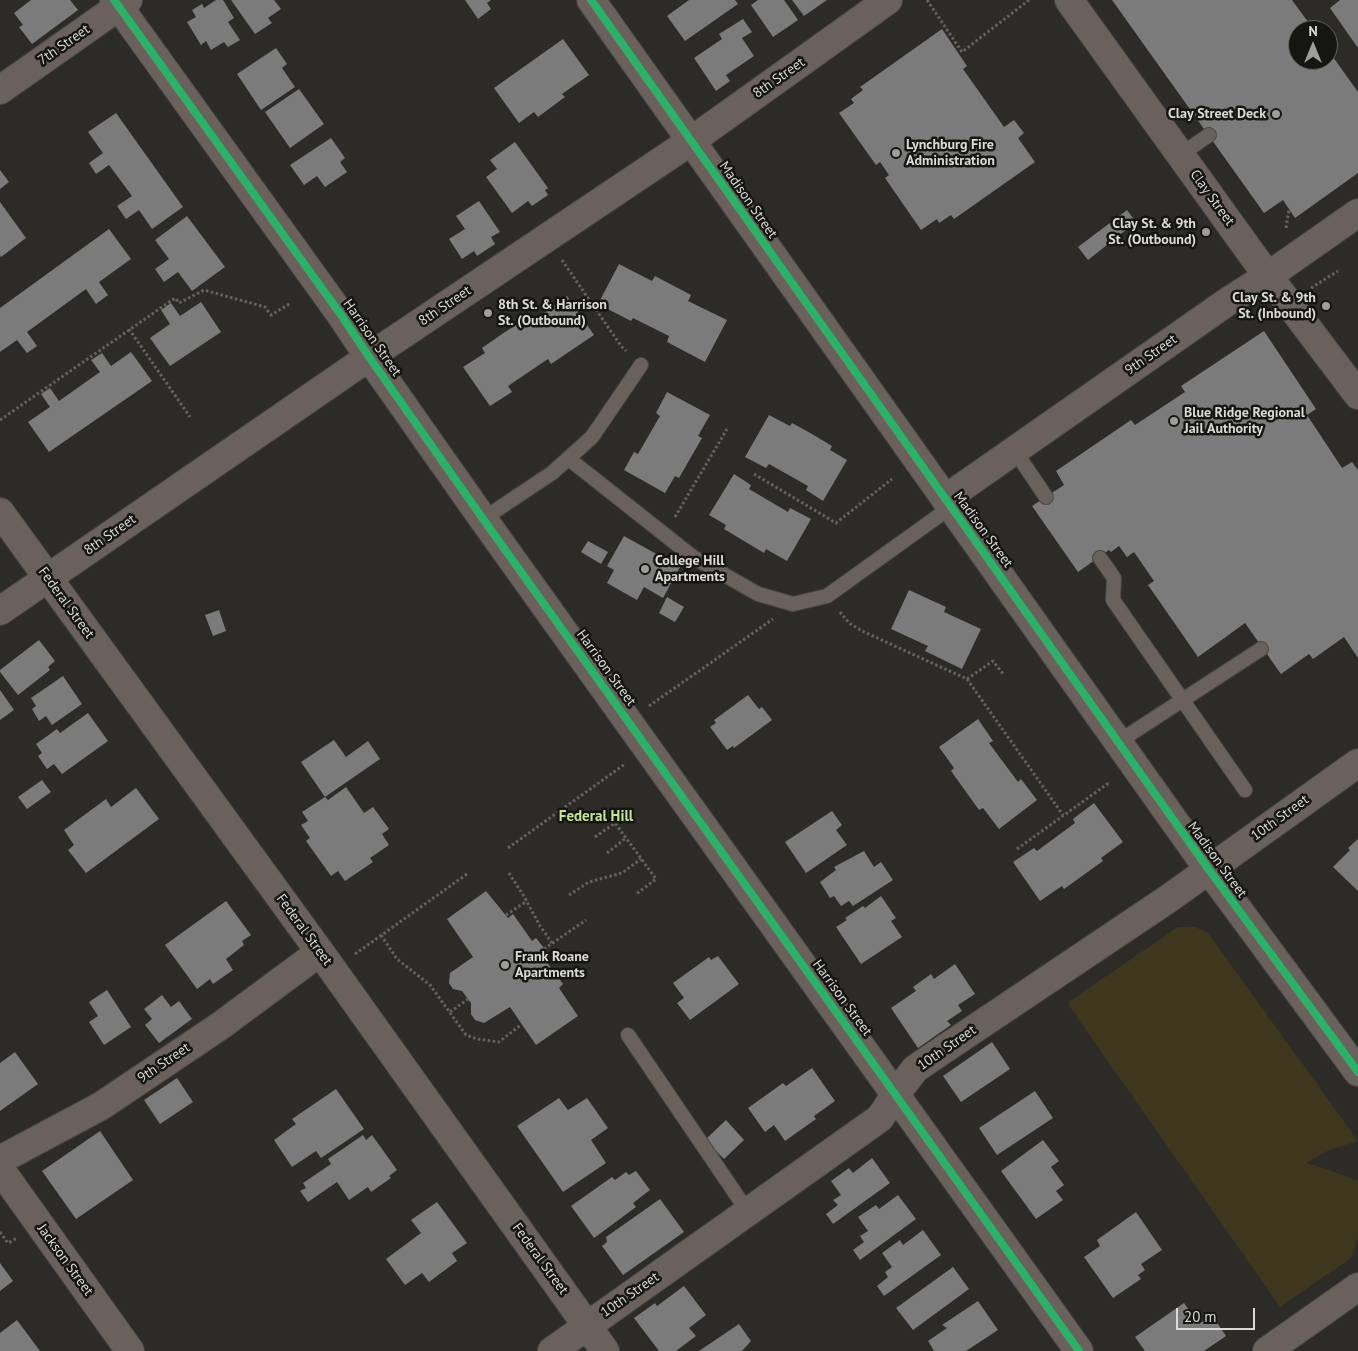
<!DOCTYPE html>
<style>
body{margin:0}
#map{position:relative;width:1358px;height:1351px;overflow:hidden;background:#2c2b28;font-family:"PT Sans",sans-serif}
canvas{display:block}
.north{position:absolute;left:1288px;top:20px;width:50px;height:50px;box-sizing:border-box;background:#151512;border:1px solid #646460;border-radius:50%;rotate:0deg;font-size:14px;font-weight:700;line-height:20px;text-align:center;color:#dbdad6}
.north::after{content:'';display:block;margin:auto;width:18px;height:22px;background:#9e9d99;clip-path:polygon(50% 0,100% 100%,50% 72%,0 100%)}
.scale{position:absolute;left:1176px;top:1308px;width:79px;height:22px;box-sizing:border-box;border:2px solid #dbdad6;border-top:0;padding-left:6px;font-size:15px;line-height:18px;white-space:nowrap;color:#dbdad6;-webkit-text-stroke:4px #151512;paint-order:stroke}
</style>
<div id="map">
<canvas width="1358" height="1351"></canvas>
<div class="north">N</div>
<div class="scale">20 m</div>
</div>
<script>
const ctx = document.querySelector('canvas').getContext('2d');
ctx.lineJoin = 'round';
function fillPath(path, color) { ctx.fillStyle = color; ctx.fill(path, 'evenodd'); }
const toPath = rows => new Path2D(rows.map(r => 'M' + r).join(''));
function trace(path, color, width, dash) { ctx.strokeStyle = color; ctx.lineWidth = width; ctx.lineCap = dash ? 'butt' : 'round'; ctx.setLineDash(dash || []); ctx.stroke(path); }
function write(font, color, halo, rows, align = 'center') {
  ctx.font = font + ' "PT Sans",sans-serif'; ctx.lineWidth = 5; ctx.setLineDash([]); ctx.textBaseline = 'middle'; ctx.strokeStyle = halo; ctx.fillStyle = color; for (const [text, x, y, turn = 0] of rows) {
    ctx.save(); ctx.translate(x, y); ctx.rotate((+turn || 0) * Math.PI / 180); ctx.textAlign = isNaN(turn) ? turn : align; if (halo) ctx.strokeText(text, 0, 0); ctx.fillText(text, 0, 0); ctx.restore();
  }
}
fillPath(toPath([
 [1178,927,1195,927,1208,933,1358,1141,1329,1150,1306,1163,1329,1170,1358,1181,1358,1237,1351,1258,1280,1307,1067,1003]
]), '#3e371e');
fillPath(toPath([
 [31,0,70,0,78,10,32,44,19,27,23,25,14,13],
 [216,0,223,0,234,18,228,22,240,40,228,47,224,42,211,50,206,41,201,45,187,22,196,17,192,10,202,4,204,8],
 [231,0,274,0,281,9,268,18,272,23,255,34],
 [465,0,491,0,487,3,491,9,478,19],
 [689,0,735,0,738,4,685,41,667,16],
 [758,0,784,0,798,20,773,37,751,5],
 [792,0,827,0,804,16],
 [1112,0,1292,0,1314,30,1298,30,1298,60,1328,60,1328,50,1358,92,1358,173,1295,218,1283,200,1264,213],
 [1340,0,1358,0,1358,48,1330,8],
 [743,19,752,32,742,38,754,56,726,75,730,81,716,91,694,58,722,39,719,34],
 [942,29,967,66,963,69,1004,127,1014,120,1024,133,1018,138,1035,162,954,219,951,215,939,223,937,219,921,230,885,178,889,175,880,162,876,165,839,113,854,103,851,99,863,90,860,87],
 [563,39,589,75,562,94,565,97,538,117,534,112,519,123,494,88],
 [276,48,287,64,282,68,295,87,261,110,237,74],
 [299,89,324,124,290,148,265,112],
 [116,113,183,207,152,229,139,210,126,219,117,206,132,196,109,165,96,174,89,163,103,153,88,132],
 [331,138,345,158,340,162,347,172,325,187,317,176,304,185,290,165],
 [515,142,548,188,545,190,548,195,532,206,528,201,512,213,486,177,497,169,490,160],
 [0,170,9,182,0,189],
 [479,201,500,232,491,237,495,244,477,256,474,251,462,259,449,239,465,229,456,216],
 [0,202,26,238,1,257,0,255],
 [1127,210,1136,222,1088,260,1078,247],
 [187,216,225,267,192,291,178,272,164,282,155,269,169,259,155,240],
 [109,229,131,259,99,282,108,295,96,304,86,289,27,332,37,346,27,353,17,340,0,352,0,308],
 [619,264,652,281,655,276,691,295,688,301,727,320,705,362,667,342,669,336,633,318,631,321,598,304],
 [567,296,594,335,551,364,548,359,508,386,512,392,490,406,463,367,485,353,482,348,502,334,522,321,525,326],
 [201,302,221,332,170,366,150,338,170,324,161,310,171,303,180,316],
 [1264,331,1316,409,1307,415,1342,468,1352,462,1358,470,1358,658,1344,637,1313,659,1309,654,1281,674,1245,623,1198,657,1148,585,1154,581,1134,552,1127,557,1119,546,1111,552,1109,550,1078,572,1032,506,1064,485,1056,471,1131,420,1135,425,1185,392,1181,386],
 [131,352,152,381,49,452,28,422,50,407,41,394,50,388,59,401,100,372,91,360,102,353,111,366],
 [667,392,710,415,698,436,702,438,679,478,675,476,665,493,624,470,634,452,638,454,660,416,656,413],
 [769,415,790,426,792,423,812,434,832,446,830,450,847,460,823,501,806,490,808,486,769,464,766,468,745,457],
 [734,474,751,485,749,489,788,512,790,508,811,519,787,561,766,549,764,553,724,529,726,525,709,515],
 [624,536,680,567,663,598,644,587,637,600,607,583,614,570,607,566],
 [588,541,608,552,601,564,581,552],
 [909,590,946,607,944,612,981,629,962,669,925,651,928,646,891,629],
 [667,597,684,607,675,622,659,613],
 [219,610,226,631,213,636,205,615],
 [39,640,55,661,48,667,50,670,18,695,0,672,0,670],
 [63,676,82,704,52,725,46,716,39,721,32,709,36,706,31,698],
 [0,690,14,710,0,720],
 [748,695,759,709,762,707,772,720,734,748,733,746,727,750,710,727,716,723,714,720],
 [88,713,108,741,62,774,54,764,47,769,38,756,42,753,36,744,57,729,60,733],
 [978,719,993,741,989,743,1018,782,1021,779,1037,800,999,829,983,808,979,810,951,771,954,768,939,747],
 [334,740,346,757,368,741,380,759,325,797,301,762],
 [42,780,51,792,27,809,18,797],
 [346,787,364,813,373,807,389,829,382,834,389,845,370,858,373,862,345,881,338,871,331,876,306,841,310,838,301,825,308,821,302,812,325,797,328,800],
 [136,788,159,819,86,873,68,850,74,845,64,830,106,799,111,807],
 [1094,803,1123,842,1101,858,1103,861,1064,889,1062,886,1040,901,1013,862,1034,848,1037,851,1075,823,1073,819],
 [832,811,842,825,836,830,847,845,806,873,785,842],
 [1358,839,1358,891,1333,867,1350,850,1348,848],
 [864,851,874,867,881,862,893,880,853,906,849,901,841,906,834,896,830,898,820,882,836,870,834,867],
 [486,891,508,918,513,914,532,941,536,938,548,953,543,957,563,984,559,988,578,1016,536,1045,510,1007,484,1023,475,1020,471,1014,471,1003,462,991,453,989,449,983,450,973,473,957,447,919],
 [881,896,896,918,891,921,902,937,861,964,836,927,847,920,845,918,863,906,865,908],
 [226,901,251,935,242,941,244,945,226,959,233,970,213,984,210,979,197,989,165,945],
 [718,956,739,984,690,1020,677,1003,684,998,673,983,709,957,711,960],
 [955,964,975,994,958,1005,962,1011,947,1021,951,1025,918,1048,891,1008,916,991,913,987,931,974,934,979],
 [107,990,131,1027,104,1045,89,1022,98,1016,89,1002],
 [162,995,171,1007,179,1001,192,1019,159,1043,145,1025,152,1019,144,1009],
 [992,1042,1010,1069,961,1102,943,1076],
 [15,1052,38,1084,0,1111,0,1063],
 [812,1068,835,1101,814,1116,816,1119,785,1141,774,1125,765,1132,748,1108,783,1083,786,1086],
 [177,1078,193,1102,160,1124,144,1100],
 [336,1089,364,1129,321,1158,316,1151,292,1167,274,1140,296,1124,292,1119],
 [1035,1091,1053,1118,997,1155,979,1128],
 [559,1098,568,1110,587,1098,608,1128,591,1140,606,1163,563,1192,517,1126],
 [726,1120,744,1140,724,1159,705,1140],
 [100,1131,133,1180,76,1219,42,1171],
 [363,1135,366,1140,372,1135,397,1170,389,1176,391,1178,371,1192,368,1187,349,1200,337,1182,308,1202,300,1191,306,1188,303,1183,331,1164,328,1159],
 [1043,1140,1059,1161,1051,1167,1064,1185,1056,1191,1063,1200,1036,1219,1001,1171],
 [872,1158,890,1183,833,1224,826,1214,838,1205,833,1200,841,1195,831,1181,849,1168,853,1173],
 [636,1171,650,1190,633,1203,636,1207,594,1238,571,1206,612,1177,615,1180,626,1172,629,1175],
 [898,1195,916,1219,860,1260,853,1250,864,1242,860,1236,868,1231,858,1217,876,1205,879,1209],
 [660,1199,684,1232,623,1275,602,1246,607,1242,606,1237],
 [437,1202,467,1243,452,1253,457,1261,429,1282,422,1273,405,1285,386,1259,421,1233,411,1220],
 [1136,1212,1162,1250,1141,1264,1145,1270,1138,1275,1141,1279,1113,1298,1084,1257,1100,1246,1097,1240],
 [923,1230,941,1255,884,1296,877,1286,888,1277,885,1272,892,1267,882,1253,900,1240,903,1245],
 [0,1263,13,1281,0,1291],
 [953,1267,969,1289,913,1330,896,1308],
 [684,1286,706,1315,689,1328,696,1336,676,1351,659,1351,634,1318,655,1303,657,1306],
 [978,1301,998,1330,966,1351,934,1351,928,1341,947,1328,942,1325],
 [1184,1303,1199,1324,1212,1315,1226,1336,1204,1351,1145,1351,1135,1337],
 [17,1320,40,1351,0,1351,0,1333],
 [739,1324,751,1341,742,1351,699,1351]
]), '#7c7b7b');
const service = toPath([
 [1180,155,1209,135],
 [1015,451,1046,497],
 [569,459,693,557,758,594,793,604,827,596,951,507],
 [483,519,552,473,592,437,641,365],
 [1100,558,1114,578,1113,600,1245,790],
 [1118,742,1261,649],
 [628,1035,748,1212]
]);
const minor = toPath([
 [114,0,341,315,369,357,483,519,1079,1351],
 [591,0,1209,870,1358,1072],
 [0,90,128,0],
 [945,499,1230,300,1268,276,1358,213],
 [0,512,320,952,605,1351],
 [0,1160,101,1106,220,1026,320,952],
 [0,1169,130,1351],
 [552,1351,880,1118,896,1094,915,1069,928,1060,1168,899,1358,763],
 [1267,1351,1358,1287]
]);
const tertiary = toPath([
 [1069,0,1256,260,1358,395],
 [0,611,369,357,691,141,888,0]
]);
trace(service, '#474745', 16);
trace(minor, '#474745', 30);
trace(tertiary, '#474745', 30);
trace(toPath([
 [927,0,962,52,1029,0],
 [1286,228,1289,209],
 [562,260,621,346,626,351],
 [1311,288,1338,271],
 [129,329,190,417],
 [0,420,175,298,179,303,204,290,265,307,271,315,291,303],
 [754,474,836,523,892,479],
 [675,517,727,429],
 [840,612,849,623,862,631,967,679,1063,815],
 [967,679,993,661,1004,675],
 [649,706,773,619],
 [595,837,615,823,656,879,636,894],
 [508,848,625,764],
 [1017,849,1110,782],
 [607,853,626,838],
 [509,873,525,898,540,926,552,943],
 [569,895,589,882,622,873,641,859],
 [506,915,527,901],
 [381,935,397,959,430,985,466,1035,477,1039,499,1042,522,1024],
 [544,949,586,920],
 [355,954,467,874],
 [450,1012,468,999],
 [0,1232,8,1243,17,1238]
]), '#68625f', 3, [2.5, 2.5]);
trace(service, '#6a615d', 14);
trace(minor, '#6a615d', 28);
trace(tertiary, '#6a615d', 28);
trace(toPath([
 [114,0,341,315,369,357,483,519,1079,1351],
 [591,0,1209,870,1358,1072]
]), '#2db169', 8);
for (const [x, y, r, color] of [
 [1276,114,5,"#9e9d99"],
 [896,153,5,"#9e9d99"],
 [1206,232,5,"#9e9d99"],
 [1326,306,5,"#9e9d99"],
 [488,313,5,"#9e9d99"],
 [1174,421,5,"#9e9d99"],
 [645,569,5,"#9e9d99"],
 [505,965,5,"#9e9d99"]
]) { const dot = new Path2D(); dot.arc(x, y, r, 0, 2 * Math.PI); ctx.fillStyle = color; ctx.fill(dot); trace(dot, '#151512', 2); }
write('14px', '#dbdad6', '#151512', [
 ["7th Street",64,45,-35],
 ["8th Street",779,78,-35],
 ["Clay Street",1212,198,54],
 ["Madison Street",748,200,55],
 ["8th Street",445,306,-34],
 ["Harrison Street",372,338,55],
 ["9th Street",1151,355,-35],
 ["Madison Street",983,530,54],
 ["8th Street",110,535,-35],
 ["Federal Street",66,603,54],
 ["Harrison Street",606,668,54],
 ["10th Street",1280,818,-36],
 ["Madison Street",1217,860,54],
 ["Federal Street",304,930,54],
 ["Harrison Street",842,998,54],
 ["10th Street",947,1048,-35],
 ["9th Street",164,1063,-34],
 ["Federal Street",540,1259,54],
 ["Jackson Street",65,1260,54],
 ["10th Street",630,1295,-35]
]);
write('bold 14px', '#dbdad6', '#151512', [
 ["Clay Street Deck",1266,114,"right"],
 ["Lynchburg Fire",906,145],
 ["Administration",906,161],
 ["Clay St. & 9th",1196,224,"right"],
 ["St. (Outbound)",1196,240,"right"],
 ["Clay St. & 9th",1316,298,"right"],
 ["St. (Inbound)",1316,314,"right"],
 ["8th St. & Harrison",498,305],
 ["St. (Outbound)",498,321],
 ["Blue Ridge Regional",1184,413],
 ["Jail Authority",1184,429],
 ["College Hill",655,561],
 ["Apartments",655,577],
 ["Frank Roane",515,957],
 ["Apartments",515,973]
], 'left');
write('bold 15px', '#c3e39b', '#151512', [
 ["Federal Hill",596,817]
]);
</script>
